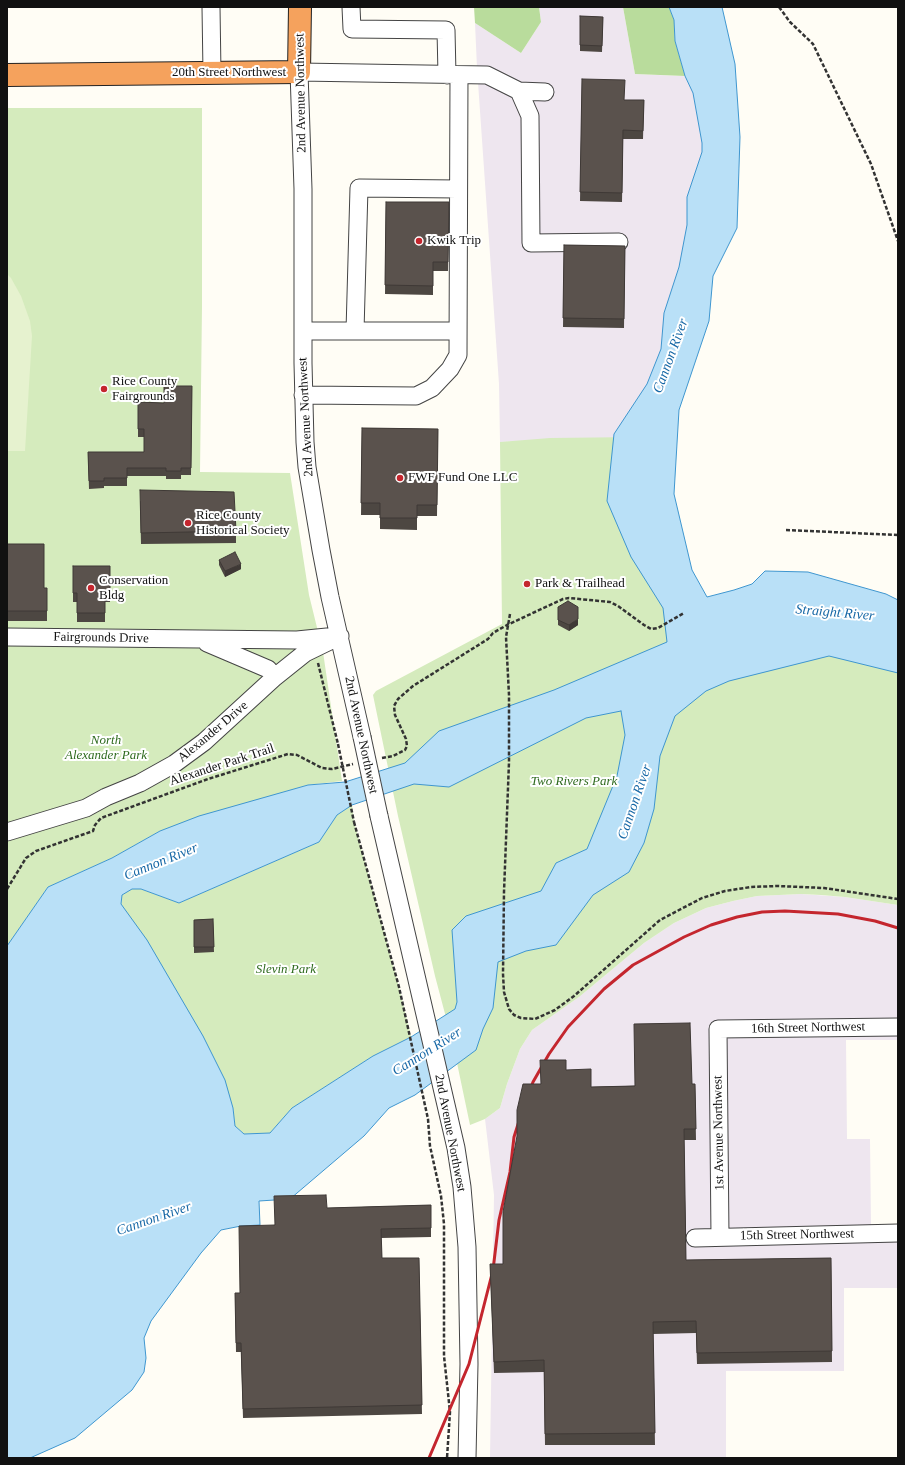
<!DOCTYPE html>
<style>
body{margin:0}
#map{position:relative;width:905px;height:1465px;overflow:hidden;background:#fffdf5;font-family:Georgia,serif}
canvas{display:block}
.frame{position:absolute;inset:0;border:8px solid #111;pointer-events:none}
</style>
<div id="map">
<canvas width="905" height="1465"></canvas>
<div class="frame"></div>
</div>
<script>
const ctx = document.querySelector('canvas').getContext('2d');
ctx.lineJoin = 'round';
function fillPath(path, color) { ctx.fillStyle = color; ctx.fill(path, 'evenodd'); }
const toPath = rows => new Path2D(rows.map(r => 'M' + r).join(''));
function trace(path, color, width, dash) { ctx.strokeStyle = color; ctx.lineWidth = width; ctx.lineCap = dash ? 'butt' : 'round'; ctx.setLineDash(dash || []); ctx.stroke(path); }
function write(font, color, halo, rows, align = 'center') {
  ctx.font = font + ' Georgia,serif'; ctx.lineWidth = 4; ctx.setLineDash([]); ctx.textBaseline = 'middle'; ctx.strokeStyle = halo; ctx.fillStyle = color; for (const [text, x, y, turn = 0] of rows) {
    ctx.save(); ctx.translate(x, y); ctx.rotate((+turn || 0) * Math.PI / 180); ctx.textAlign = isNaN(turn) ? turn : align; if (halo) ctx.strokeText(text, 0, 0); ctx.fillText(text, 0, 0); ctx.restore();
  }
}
fillPath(toPath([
 [539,7,623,7,635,74,703,77,707,192,639,437,500,442,499,384,477,68,475,23,521,53,541,22],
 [801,894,845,897,898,905,898,1040,846,1040,847,1139,870,1139,871,1224,898,1224,898,1288,844,1288,844,1371,726,1371,726,1458,490,1458,494,1195,485,1119,500,1108,507,1084,520,1049,532,1030,579,997,644,943,674,923,706,908,733,901,757,896]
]), '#eee6ef');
fillPath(toPath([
 [7,108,202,108,202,306,200,472,290,473,309,595,323,652,342,781,308,785,160,831,112,858,48,887,7,946],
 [639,437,704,633,898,622,898,905,845,897,821,895,801,894,757,896,733,901,706,908,674,923,644,943,579,997,532,1030,520,1049,507,1084,500,1108,485,1119,470,1125,453,1044,435,976,398,816,373,695,376,691,502,624,500,442,550,438],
 [352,805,354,822,399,987,411,1037,373,1056,292,1108,270,1133,244,1134,235,1126,233,1108,121,904,122,895,132,888,141,889,179,903,319,842,337,815]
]), '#d5ebbd');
fillPath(toPath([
 [474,7,539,7,541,22,521,53,475,23],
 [623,7,669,7,674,20,675,41,685,76,635,74]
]), '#b9dc9c');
fillPath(toPath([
 [7,274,11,278,21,296,30,321,32,336,25,451,7,451]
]), '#e6f2cf');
const water = toPath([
 [669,7,722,7,735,64,740,137,737,228,713,276,709,321,679,410,674,494,692,570,707,597,734,590,752,584,765,571,808,572,886,594,898,600,898,673,829,656,729,681,706,691,675,716,660,756,654,809,644,843,629,872,593,895,556,945,526,951,498,962,493,1008,483,1029,476,1050,415,1095,389,1108,364,1136,290,1199,259,1201,260,1225,241,1226,221,1230,201,1253,151,1321,144,1338,146,1358,144,1372,132,1390,75,1438,30,1458,7,1458,7,946,48,887,112,858,160,831,199,816,308,785,345,782,405,763,439,731,554,690,667,642,663,608,631,557,607,501,614,434,647,384,661,349,664,313,679,267,687,225,687,197,702,152,702,143,693,93,685,76,675,41,674,20,669,7],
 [621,711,625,735,617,776,587,849,556,863,541,891,466,916,452,930,457,1002,455,1009,411,1037,373,1056,292,1108,270,1133,244,1134,235,1126,233,1108,225,1080,203,1036,147,940,121,904,122,895,132,889,141,889,179,903,319,842,337,815,352,805,414,784,449,787,586,718,621,711]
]);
fillPath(water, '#b9e0f7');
trace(water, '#3f96cf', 1);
const minor = toPath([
 [211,7,212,73],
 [351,7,352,29,446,30,447,75],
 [519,91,530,116,531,243,619,242],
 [303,331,458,331],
 [355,331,359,188,458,189],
 [303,395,416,396,432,388,450,369,458,355,459,75],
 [7,637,297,640,327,637],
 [207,643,268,669,275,677],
 [362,737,330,597,321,550,307,467,305,442,303,363,303,189,299,72,487,75,519,91,545,92],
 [379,816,456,1148,462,1187,467,1247,469,1364,467,1458],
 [7,832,86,808,106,797,140,783,174,764,204,742,275,677,305,653,340,636],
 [720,1237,718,1029,898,1027],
 [695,1238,898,1233]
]);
const highway = toPath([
 [7,75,299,72,300,7]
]);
trace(minor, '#444', 19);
trace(highway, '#222', 24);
trace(toPath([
 [779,7,790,22,813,44,871,164,898,241],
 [786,530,898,535],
 [510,614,506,637,509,695,509,762,504,892,503,974,504,992,509,1009,514,1015,521,1018,535,1019,555,1010,574,996,660,920,702,898,725,891,751,887,777,886,824,888,898,899],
 [318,663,338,744],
 [382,758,393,756,405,750,407,746,406,739,395,715,394,706,398,699,413,686,488,639,493,633,507,625,563,599,569,598,610,602,618,606,644,625,651,629,658,628,684,613],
 [354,822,399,987,428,1119,430,1146,441,1196,444,1224,444,1356,450,1412,447,1458],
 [7,889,26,858,36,851,93,831,95,825,101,818,208,779,288,754,297,755,322,768,332,769,353,764]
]), '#333', 2.5, [4, 2]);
trace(minor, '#fff', 17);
trace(highway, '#f5a25d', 22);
trace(toPath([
 [528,1095,533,1082,549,1054,568,1027,604,989,633,965,684,937,711,925,737,917,762,912,785,911,838,914,875,921,898,928],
 [429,1458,469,1364,493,1270,499,1220,510,1172,514,1137,520,1118]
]), '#c4262e', 3);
const minorBridge = toPath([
 [362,737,379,816]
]);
trace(minorBridge, '#444', 19, []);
trace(toPath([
 [338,744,354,822]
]), '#333', 2.5, [4, 2]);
trace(minorBridge, '#fff', 17);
fillPath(toPath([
 [580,16,603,17,602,52,580,51],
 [582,79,624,100,644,100,643,139,623,139,622,202,580,201],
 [386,202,449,202,448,271,433,271,433,295,385,294],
 [564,245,625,246,624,328,563,327],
 [192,386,191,475,181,475,181,479,166,479,166,476,127,476,127,486,104,486,104,488,89,489,88,452,144,452,144,437,138,437,138,402,164,403],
 [362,428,438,429,437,516,417,516,417,530,380,529,380,515,361,515],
 [140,501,236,531,236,543,141,544],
 [7,544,44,588,47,588,47,621,7,621],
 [219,560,241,569,225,577,219,565],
 [73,566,110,566,110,602,105,602,105,622,77,622,77,602,73,602],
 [558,607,578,625,569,631,558,625],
 [213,919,214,952,194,953,194,920],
 [566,1070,591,1087,695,1084,696,1140,684,1140,686,1260,831,1258,832,1362,697,1364,696,1333,653,1334,655,1445,545,1445,544,1372,494,1373,490,1264,503,1264,541,1084],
 [431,1205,431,1237,381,1238,382,1258,419,1258,422,1414,243,1418,241,1352,236,1352,235,1293,240,1293,274,1225,327,1208]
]), '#4d4742');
fillPath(toPath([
 [241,564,241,569,225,577,225,571],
 [578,619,578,625,569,631,569,625]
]), '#3f3936');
const building = toPath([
 [580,16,603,17,602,46,580,45,580,16],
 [582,79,625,80,624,100,644,100,643,131,623,130,622,193,580,192,582,79],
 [386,202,449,202,448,262,433,262,433,286,385,285,386,202],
 [564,245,625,246,624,319,563,318,564,245],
 [164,386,192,386,191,468,181,468,181,471,166,471,166,468,127,468,127,478,104,478,104,481,89,481,88,452,144,452,144,429,138,429,138,402,164,403,164,386],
 [362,428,438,429,437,505,417,505,417,518,380,518,380,503,361,503,362,428],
 [140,490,234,492,236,531,141,533,140,490],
 [7,544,44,544,44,588,47,588,47,611,7,611,7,544],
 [235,552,241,564,225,571,219,560,235,552],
 [73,566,110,566,110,593,105,593,105,613,77,613,77,593,73,593,73,566],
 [568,601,578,607,578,619,569,625,558,620,558,607,568,601],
 [213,919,214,947,194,947,194,920,213,919],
 [690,1023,692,1084,695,1084,696,1129,684,1129,686,1260,831,1258,832,1351,697,1353,696,1321,653,1322,655,1433,545,1434,544,1360,494,1362,490,1264,503,1264,503,1212,517,1136,517,1110,523,1084,541,1084,540,1060,566,1060,566,1070,591,1069,591,1087,635,1086,634,1024,690,1023],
 [326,1195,327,1208,431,1205,431,1228,381,1229,382,1258,419,1258,422,1405,243,1409,241,1343,236,1343,235,1293,240,1293,239,1226,275,1225,274,1196,326,1195]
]);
fillPath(building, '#5a524d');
trace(building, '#3f3936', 1);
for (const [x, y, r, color] of [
 [419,241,4,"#c4262e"],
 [104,389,4,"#c4262e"],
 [400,478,4,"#c4262e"],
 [188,523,4,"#c4262e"],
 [527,584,4,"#c4262e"],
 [91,588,4,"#c4262e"]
]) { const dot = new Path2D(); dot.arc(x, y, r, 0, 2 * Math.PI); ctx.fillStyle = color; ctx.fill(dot); trace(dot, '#fff', 1.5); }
write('13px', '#111', '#fff', [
 ["20th Street Northwest",229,73],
 ["2nd Avenue Northwest",301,93,-91],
 ["2nd Avenue Northwest",306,417,-93],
 ["Fairgrounds Drive",101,638,1],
 ["Alexander Drive",213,732,-40],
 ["2nd Avenue Northwest",361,735,78],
 ["Alexander Park Trail",222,765,-18],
 ["16th Street Northwest",808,1028,-1],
 ["2nd Avenue Northwest",450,1133,79],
 ["1st Avenue Northwest",719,1133,-91],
 ["15th Street Northwest",797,1235,-1]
]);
write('13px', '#111', '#fff', [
 ["Kwik Trip",427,241],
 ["Rice County",112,382],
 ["Fairgrounds",112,397],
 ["FWF Fund One LLC",408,478],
 ["Rice County",196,516],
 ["Historical Society",196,531],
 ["Conservation",99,581],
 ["Bldg",99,596],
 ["Park & Trailhead",535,584]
], 'left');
write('italic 13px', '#2f6b1f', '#fff', [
 ["North",106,741],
 ["Alexander Park",106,756],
 ["Two Rivers Park",574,782],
 ["Slevin Park",286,970]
]);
write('italic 14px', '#1768a6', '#fff', [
 ["Cannon River",671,356,-70],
 ["Straight River",835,613,5],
 ["Cannon River",635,802,-71],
 ["Cannon River",161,862,-22],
 ["Cannon River",427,1052,-32],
 ["Cannon River",154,1219,-19]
]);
</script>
